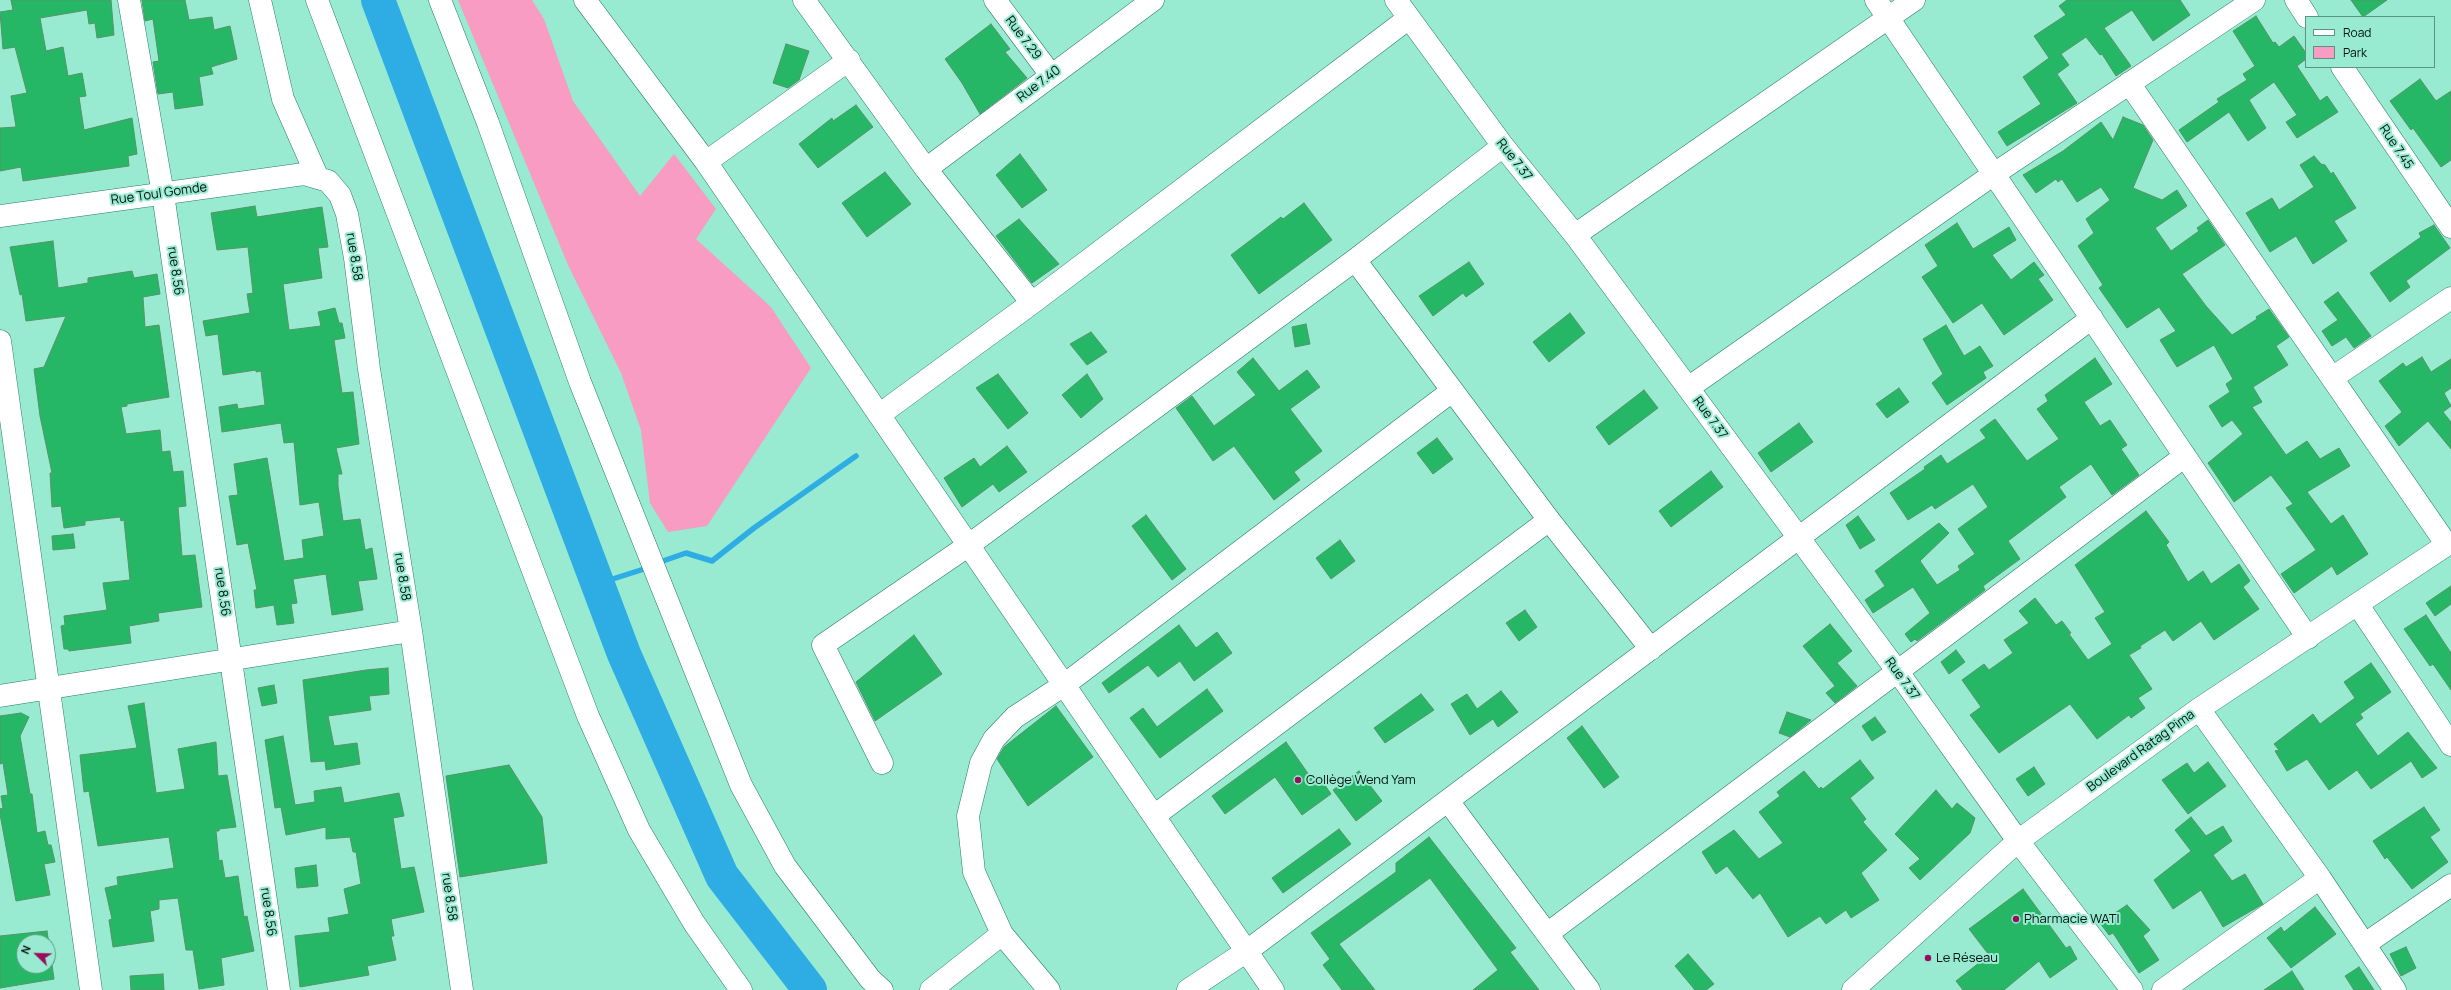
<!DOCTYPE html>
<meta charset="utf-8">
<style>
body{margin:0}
#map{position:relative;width:2451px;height:990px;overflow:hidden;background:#98ead1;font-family:Manrope,sans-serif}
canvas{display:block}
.legend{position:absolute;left:2305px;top:16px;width:130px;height:52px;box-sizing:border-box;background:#98ead1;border:1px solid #5b9483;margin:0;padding:5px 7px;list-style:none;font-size:12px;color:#00130d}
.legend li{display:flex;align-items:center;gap:8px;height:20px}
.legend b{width:20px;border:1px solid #5b9483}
.north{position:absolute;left:16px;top:934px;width:40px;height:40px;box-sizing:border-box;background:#98ead1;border:1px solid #5b9483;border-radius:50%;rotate:293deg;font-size:11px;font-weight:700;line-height:16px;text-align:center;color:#00130d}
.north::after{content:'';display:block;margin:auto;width:14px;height:18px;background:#990d5f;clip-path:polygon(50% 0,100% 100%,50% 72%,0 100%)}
</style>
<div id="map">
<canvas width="2451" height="990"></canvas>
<ul class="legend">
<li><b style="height:5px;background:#fff"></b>Road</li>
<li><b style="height:11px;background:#f89cc3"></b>Park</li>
</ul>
<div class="north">N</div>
</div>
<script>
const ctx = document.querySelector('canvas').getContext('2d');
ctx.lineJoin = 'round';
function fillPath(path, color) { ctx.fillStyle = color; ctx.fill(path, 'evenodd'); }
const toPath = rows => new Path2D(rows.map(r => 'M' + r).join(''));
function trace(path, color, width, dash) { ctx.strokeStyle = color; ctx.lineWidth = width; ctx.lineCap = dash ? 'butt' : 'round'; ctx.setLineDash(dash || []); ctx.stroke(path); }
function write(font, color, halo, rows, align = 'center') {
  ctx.font = font + ' Manrope,sans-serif'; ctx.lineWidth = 4; ctx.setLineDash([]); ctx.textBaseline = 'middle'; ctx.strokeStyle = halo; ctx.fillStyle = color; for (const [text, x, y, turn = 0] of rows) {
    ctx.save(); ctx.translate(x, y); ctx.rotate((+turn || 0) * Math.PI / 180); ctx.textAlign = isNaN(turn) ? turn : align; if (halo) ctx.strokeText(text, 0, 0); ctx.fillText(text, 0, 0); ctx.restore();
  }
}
fillPath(toPath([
 [458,0,532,0,544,19,573,101,640,196,674,154,716,209,696,239,771,307,811,368,707,526,668,532,650,503,641,430,621,373,568,265]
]), '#f89cc3');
trace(toPath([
 [663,561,686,553,712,561,754,528,856,456],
 [597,584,644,569]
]), '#2eade5', 5.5);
trace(toPath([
 [378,0,624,654,722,876,810,990]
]), '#2eade5', 34);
const building = toPath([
 [11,0,111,0,114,35,97,38,95,23,89,24,87,10,40,18,46,51,63,47,68,76,82,73,86,96,79,97,84,130,132,118,137,154,128,156,129,166,23,181,21,167,0,171,0,128,16,127,11,96,27,93,15,47,3,49,0,12,13,10,11,0],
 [142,0,185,0,189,20,212,17,214,30,230,26,237,59,211,67,213,74,199,77,203,105,175,109,173,92,158,94,153,62,159,61,153,19,145,21,142,0],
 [2067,0,2180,0,2190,15,2153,41,2132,10,2104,28,2131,66,2116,76,2102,54,2100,55,2086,37,2061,54,2069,65,2057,74,2077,103,2007,146,1998,132,2041,104,2023,77,2049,58,2034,36,2066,15,2059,6,2067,0],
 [2351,0,2387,0,2363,17,2351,0],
 [2256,16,2273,43,2275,42,2279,47,2294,36,2306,53,2306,59,2297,66,2320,101,2327,96,2338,112,2297,138,2286,122,2297,115,2274,82,2249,100,2266,128,2248,141,2229,112,2187,142,2179,130,2219,102,2217,99,2247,80,2243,74,2255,66,2233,31,2256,16],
 [991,24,1010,49,1005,52,1027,78,980,114,962,83,945,59,991,24],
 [786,44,809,51,799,80,788,88,773,83,786,44],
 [2420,79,2436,101,2451,91,2451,160,2441,167,2413,128,2411,130,2390,101,2420,79],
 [856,105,873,127,818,168,799,144,832,118,833,121,856,105],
 [2123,117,2143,125,2153,140,2133,188,2162,200,2177,190,2187,206,2155,228,2171,251,2199,231,2197,228,2208,220,2225,245,2182,274,2206,306,2232,335,2257,319,2256,317,2269,309,2289,337,2276,346,2288,365,2253,387,2262,402,2252,407,2286,455,2307,441,2320,459,2339,448,2350,466,2307,492,2331,524,2343,515,2368,554,2337,575,2332,566,2294,593,2281,574,2316,550,2286,508,2293,504,2271,475,2234,502,2208,463,2243,434,2232,420,2222,427,2209,406,2230,392,2226,384,2233,379,2214,345,2177,367,2160,340,2176,331,2159,307,2127,328,2099,288,2103,285,2078,246,2094,233,2086,219,2110,200,2101,187,2077,202,2062,179,2058,182,2056,179,2036,193,2023,175,2063,151,2101,122,2113,140,2123,117],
 [1020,154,1047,190,1022,208,996,175,1020,154],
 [2314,156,2321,164,2325,165,2331,174,2333,172,2356,208,2334,221,2347,241,2313,264,2296,236,2270,252,2246,213,2272,198,2279,210,2314,187,2300,165,2314,156],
 [885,172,911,204,867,237,842,203,885,172],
 [1304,203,1332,240,1259,294,1231,255,1281,217,1283,219,1304,203],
 [255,206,257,217,322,207,328,247,318,248,322,278,283,284,289,330,321,326,318,312,335,308,339,323,342,323,345,338,334,340,342,393,353,392,359,444,336,448,342,474,338,474,338,486,343,521,360,519,365,550,372,548,377,579,358,581,363,610,332,615,326,574,293,579,297,603,291,604,294,623,277,625,274,605,256,608,254,590,257,590,248,543,237,545,229,496,238,495,234,464,267,458,284,561,304,558,302,540,324,536,319,502,300,505,294,442,284,443,281,423,222,432,219,407,237,404,238,409,265,405,261,371,256,372,256,370,223,375,218,334,206,336,203,321,250,313,247,294,253,293,248,247,217,250,211,213,255,206],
 [1019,219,1059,264,1032,283,996,236,1019,219],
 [1957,223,1973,249,2009,227,2016,240,1992,255,2011,280,2034,262,2044,275,2038,279,2053,300,2004,335,1982,303,1953,323,1922,277,1938,266,1925,245,1957,223],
 [2434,225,2450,248,2406,281,2410,287,2390,302,2370,273,2421,237,2419,233,2434,225],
 [53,241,58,288,88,283,88,278,132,271,134,278,157,274,160,294,143,297,145,327,159,325,169,397,127,404,127,406,121,407,126,434,160,430,162,452,170,451,173,472,183,471,186,506,178,507,182,556,195,555,202,607,158,613,159,621,129,626,131,643,69,651,68,649,64,649,61,626,65,625,64,616,107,610,103,583,130,580,124,520,121,521,120,517,85,521,85,525,64,528,61,506,52,507,50,473,52,473,40,416,34,369,44,367,66,316,26,321,22,294,20,295,10,247,53,241],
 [1469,262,1484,284,1466,297,1463,293,1433,316,1419,296,1469,262],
 [2338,292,2371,336,2354,348,2346,337,2332,346,2322,331,2338,320,2324,302,2338,292],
 [1570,313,1585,333,1549,362,1533,342,1570,313],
 [1306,324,1310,344,1295,347,1292,327,1306,324],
 [1946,325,1964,356,1980,346,1993,366,1983,372,1986,378,1947,405,1932,383,1943,374,1923,339,1946,325],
 [1091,332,1107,352,1087,365,1070,344,1091,332],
 [2422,357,2431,372,2451,359,2451,388,2444,393,2451,406,2443,412,2451,422,2451,449,2428,421,2399,446,2385,426,2402,412,2379,381,2403,363,2406,367,2422,357],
 [1253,358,1279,391,1307,370,1320,387,1290,409,1322,451,1294,472,1300,480,1274,500,1234,446,1213,461,1176,408,1192,396,1214,426,1256,395,1237,372,1253,358],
 [2095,358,2112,384,2084,402,2100,426,2110,420,2127,445,2121,449,2139,475,2112,495,2091,464,2059,487,2066,497,2008,541,2020,559,1983,586,1985,590,1917,641,1915,639,1911,642,1905,634,1930,613,1913,587,1873,613,1865,600,1885,586,1875,571,1939,523,1949,533,1920,561,1937,585,1960,570,1958,566,1975,554,1958,529,1988,507,1973,484,1935,509,1932,505,1908,520,1890,493,1925,469,1924,467,1941,455,1947,464,1986,438,1980,430,1995,419,2027,461,2059,439,2037,409,2048,401,2045,395,2095,358],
 [998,374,1028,413,1008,429,976,388,998,374],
 [1087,374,1103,399,1081,418,1062,395,1087,374],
 [1899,388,1909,402,1887,418,1876,404,1899,388],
 [1644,390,1658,408,1609,445,1596,427,1644,390],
 [1799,423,1813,442,1771,472,1758,453,1799,423],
 [1437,438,1453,459,1433,474,1417,453,1437,438],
 [1007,446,1027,472,999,492,993,484,962,507,944,478,974,458,980,467,1007,446],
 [1711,471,1723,487,1671,527,1659,511,1711,471],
 [2146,511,2169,542,2166,545,2188,582,2203,571,2211,584,2239,564,2250,581,2243,587,2259,609,2214,640,2201,621,2173,641,2165,630,2140,646,2141,648,2129,655,2152,689,2138,698,2145,708,2131,718,2129,715,2097,739,2070,704,1999,753,1970,715,1981,707,1962,680,1984,664,1989,670,2013,653,2004,640,2029,623,2019,611,2035,598,2056,625,2062,621,2071,633,2069,634,2088,660,2112,644,2095,618,2105,612,2075,565,2146,511],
 [1146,515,1186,569,1172,580,1132,526,1146,515],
 [1858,516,1875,540,1860,549,1846,525,1858,516],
 [73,534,75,548,53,550,52,536,73,534],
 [1340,540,1355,561,1331,579,1316,558,1340,540],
 [2451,586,2451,604,2435,616,2426,603,2451,586],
 [1525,610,1537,627,1519,641,1506,623,1525,610],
 [2426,615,2451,653,2451,690,2433,664,2430,666,2404,629,2426,615],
 [1830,624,1852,651,1837,663,1857,686,1835,703,1826,693,1835,686,1803,646,1830,624],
 [1179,625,1196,648,1217,632,1232,653,1194,681,1180,661,1158,677,1148,665,1109,693,1102,683,1179,625],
 [914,635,942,674,875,721,856,682,914,635],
 [1956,650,1965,662,1949,674,1941,662,1956,650],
 [2371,663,2391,692,2360,714,2363,718,2355,724,2378,756,2408,732,2437,768,2422,778,2411,761,2371,789,2357,770,2329,790,2307,759,2287,771,2275,751,2279,750,2274,744,2313,714,2320,724,2355,698,2344,682,2371,663],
 [388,668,389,694,369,696,371,710,328,716,334,746,357,743,360,764,326,770,325,761,311,762,303,680,366,670,388,668],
 [274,685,277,703,262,706,258,688,274,685],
 [1207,689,1223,711,1160,758,1130,718,1143,708,1157,727,1207,689],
 [1501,691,1518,712,1498,727,1493,719,1470,735,1451,704,1467,694,1477,709,1501,691],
 [1421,694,1434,710,1385,743,1374,728,1421,694],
 [144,703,156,793,185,789,178,749,216,742,218,776,227,775,236,827,219,829,219,831,216,831,219,861,222,860,225,878,238,876,244,917,247,916,254,951,221,958,224,985,199,989,193,950,186,950,178,898,159,900,159,909,150,911,154,941,113,947,109,920,112,919,105,888,118,885,117,877,174,868,169,837,98,846,89,791,84,792,80,755,137,748,128,706,144,703],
 [1056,706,1093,757,1028,806,997,759,1004,747,1056,706],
 [1787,712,1811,720,1790,737,1779,733,1787,712],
 [21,713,29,717,20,736,30,794,32,794,37,833,45,831,48,845,51,845,55,862,44,864,50,895,16,901,0,814,0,809,3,808,1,796,8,795,3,763,0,764,0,716,21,713],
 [1875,717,1886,732,1872,741,1862,726,1875,717],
 [1582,726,1619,777,1604,788,1567,738,1582,726],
 [283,736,295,805,315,802,314,791,341,787,344,803,399,793,404,816,393,818,401,869,414,867,424,912,391,919,394,936,391,936,396,960,367,966,369,975,300,987,295,936,330,932,328,918,349,914,344,889,361,884,356,852,353,852,350,837,326,839,326,827,286,835,281,807,275,808,265,740,283,736],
 [1286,742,1314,782,1320,778,1331,794,1302,815,1275,777,1225,814,1212,796,1286,742],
 [1860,760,1874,778,1850,798,1866,819,1863,822,1887,850,1861,873,1879,900,1851,918,1846,910,1826,924,1820,916,1788,937,1760,893,1753,899,1727,866,1716,874,1702,852,1734,830,1759,859,1783,843,1759,812,1780,796,1777,792,1804,771,1819,789,1821,787,1823,789,1860,760],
 [2208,762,2226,786,2188,814,2162,780,2187,763,2194,773,2208,762],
 [509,765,542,817,547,863,460,877,446,776,509,765],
 [2034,767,2045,784,2028,796,2016,779,2034,767],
 [1359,771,1382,801,1356,821,1333,790,1359,771],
 [1936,790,1952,809,1957,803,1975,818,1970,833,1920,880,1909,868,1920,859,1895,834,1936,790],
 [2424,807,2440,830,2430,837,2448,862,2412,889,2387,857,2385,859,2373,841,2424,807],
 [2191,817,2206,836,2223,826,2232,841,2213,855,2232,881,2245,874,2263,904,2223,927,2201,890,2173,909,2154,880,2191,851,2175,830,2191,817],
 [1339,829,1351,844,1283,893,1272,878,1339,829],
 [1429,837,1516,948,1510,952,1539,990,1473,990,1498,970,1430,878,1339,944,1375,990,1342,990,1323,965,1330,959,1311,933,1396,872,1396,863,1429,837],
 [316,865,318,886,297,888,295,868,316,865],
 [2023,889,2066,948,2070,946,2077,959,2050,978,2039,961,2004,990,1963,990,1956,981,1989,955,1969,929,2023,889],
 [2127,905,2150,930,2143,936,2159,960,2139,973,2113,933,2109,935,2100,923,2127,905],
 [2315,907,2336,934,2291,968,2267,938,2281,927,2284,932,2315,907],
 [47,931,54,979,0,988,0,936,47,931],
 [24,942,48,942,48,966,24,966,24,942],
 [2406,947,2416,968,2401,976,2390,954,2406,947],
 [1688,954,1714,984,1706,990,1695,990,1675,966,1688,954],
 [2359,967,2374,990,2354,990,2345,976,2359,967],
 [2292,971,2304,990,2264,990,2292,971],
 [163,974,164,990,131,990,130,976,163,974]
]);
fillPath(building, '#26b766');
trace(building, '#579269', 1);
const minor = toPath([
 [129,0,163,194,279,990],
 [260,0,283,99,317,176],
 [317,0,588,716,639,830,694,923,741,990],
 [440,0,488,123,580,382,741,785,785,866,870,979,882,990],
 [585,0,706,162,1273,990],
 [804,0,926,169,1032,303],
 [995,0,1051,75],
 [1396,0,1503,146,1575,235,1898,672,2018,841,2132,990],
 [1876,0,2308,638],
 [2296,0,2307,17],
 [2342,67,2451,227],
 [2129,83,2447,545],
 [706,162,849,60],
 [926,169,1153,0],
 [0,216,304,174,328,181,340,195,347,214,355,258,369,369,411,631,462,990],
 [1575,235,1914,0],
 [1355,260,1549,520,1651,649],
 [0,341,91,990],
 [2332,378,2451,298],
 [1688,388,1994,174,2254,0],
 [879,415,1032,303,1409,18],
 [2358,605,2451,745],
 [0,696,411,631],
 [2199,709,2320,878,2395,990],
 [882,763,823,645,969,545,1355,260,1503,146],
 [1448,801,1589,990],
 [1154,816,1549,520],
 [1002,934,974,872,968,816,981,763,994,739,1015,717,1064,685,1452,391],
 [1547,934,2185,456],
 [2365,944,2451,885],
 [931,990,1002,934,1049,990],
 [1188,990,1247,951,2092,318],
 [1853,990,2018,841,2199,709,2451,542],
 [2163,990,2320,878]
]);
trace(minor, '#277d68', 23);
trace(minor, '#fff', 22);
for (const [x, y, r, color] of [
 [1298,780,4,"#990d5f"],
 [2016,919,4,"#990d5f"],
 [1928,958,4,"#990d5f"]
]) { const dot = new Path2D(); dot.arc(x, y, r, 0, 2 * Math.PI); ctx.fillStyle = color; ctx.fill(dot); trace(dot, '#98ead1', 1.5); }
write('13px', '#00130d', '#98ead1', [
 ["Rue 7.29",1023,38,53],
 ["Rue 7.40",1039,84,-37],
 ["Rue 7.45",2396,147,56],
 ["Rue 7.37",1514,160,52],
 ["Rue Toul Gomde",159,194,-8],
 ["rue 8.58",354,257,81],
 ["rue 8.56",175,271,82],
 ["Rue 7.37",1710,418,54],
 ["rue 8.58",402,577,81],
 ["rue 8.56",222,592,82],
 ["Rue 7.37",1902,679,54],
 ["Boulevard Ratag Pima",2141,751,-36],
 ["rue 8.58",449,897,82],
 ["rue 8.56",268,912,82]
]);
write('13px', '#00130d', '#98ead1', [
 ["Collège Wend Yam",1306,780],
 ["Pharmacie WATI",2024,919],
 ["Le Réseau",1936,958]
], 'left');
</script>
